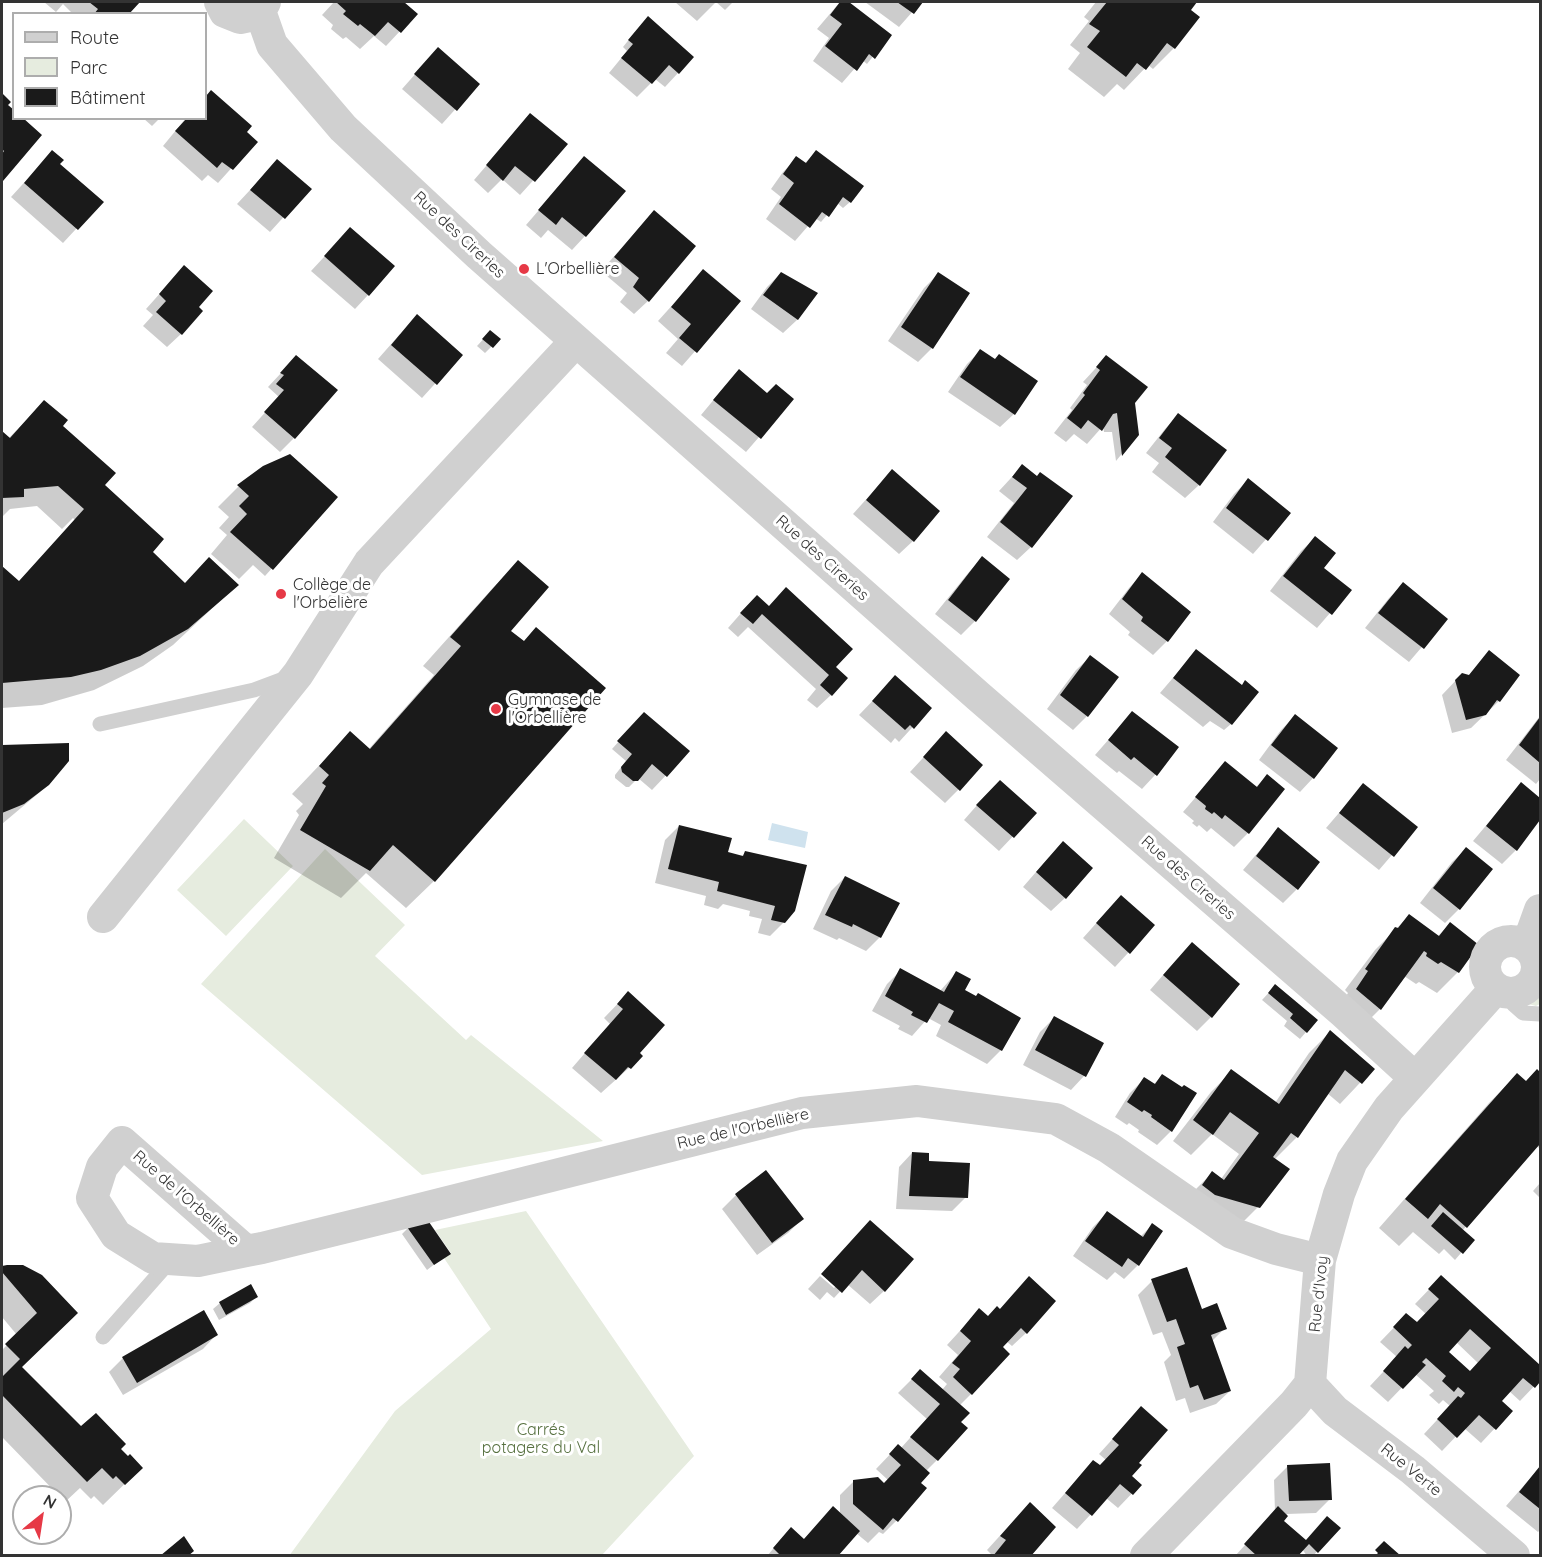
<!DOCTYPE html>
<meta charset="utf-8">
<style>
body{margin:0}
#map{position:relative;width:1542px;height:1557px;overflow:hidden;background:#fff;font-family:Quicksand,sans-serif}
canvas{display:block}
.frame{position:absolute;inset:0;border:3px solid #333;pointer-events:none}
.legend{position:absolute;left:12px;top:12px;width:195px;height:108px;box-sizing:border-box;background:#fff;border:2px solid #adadad;margin:0;padding:8px 10px;list-style:none;font-size:18px;color:#333}
.legend li{display:flex;align-items:center;gap:12px;height:30px}
.legend b{width:30px;border:2px solid #adadad}
.north{position:absolute;left:12px;top:1485px;width:60px;height:60px;box-sizing:border-box;background:#fff;border:2px solid #adadad;border-radius:50%;rotate:30deg;font-size:16px;font-weight:700;line-height:24px;text-align:center;color:#333}
.north::after{content:'';display:block;margin:auto;width:21px;height:27px;background:#e63946;clip-path:polygon(50% 0,100% 100%,50% 72%,0 100%)}
</style>
<div id="map">
<canvas width="1542" height="1557"></canvas>
<div class="frame"></div>
<ul class="legend">
<li><b style="height:8px;background:#d0d0d0"></b>Route</li>
<li><b style="height:16px;background:#e6ecdf"></b>Parc</li>
<li><b style="height:16px;background:#1a1a1a"></b>Bâtiment</li>
</ul>
<div class="north">N</div>
</div>
<script>
const ctx = document.querySelector('canvas').getContext('2d');
ctx.lineJoin = 'round';
function fillPath(path, color) { ctx.fillStyle = color; ctx.fill(path, 'evenodd'); }
const toPath = rows => new Path2D(rows.map(r => 'M' + r).join(''));
function trace(path, color, width, dash) { ctx.strokeStyle = color; ctx.lineWidth = width; ctx.lineCap = dash ? 'butt' : 'round'; ctx.setLineDash(dash || []); ctx.stroke(path); }
function write(font, color, halo, rows, align = 'center') {
  ctx.font = font + ' Quicksand,sans-serif'; ctx.lineWidth = 6; ctx.setLineDash([]); ctx.textBaseline = 'middle'; ctx.strokeStyle = halo; ctx.fillStyle = color; for (const [text, x, y, turn = 0] of rows) {
    ctx.save(); ctx.translate(x, y); ctx.rotate((+turn || 0) * Math.PI / 180); ctx.textAlign = isNaN(turn) ? turn : align; if (halo) ctx.strokeText(text, 0, 0); ctx.fillText(text, 0, 0); ctx.restore();
  }
}
fillPath(toPath([
 [244,819,293,866,226,936,177,890],
 [325,849,405,925,375,956,466,1040,471,1035,603,1141,422,1175,201,984],
 [1540,980,1540,1004,1536,1006,1520,1002,1531,992],
 [526,1211,694,1456,602,1555,289,1556,395,1411,491,1329,444,1258,451,1253,435,1230]
]), '#e6ecdf');
fillPath(toPath([
 [772,823,808,832,805,848,768,840]
]), '#cfe2ee');
fillPath(toPath([
 [44,2,136,2,137,3,127,14,73,14,63,4,56,12],
 [334,2,402,2,416,14,386,46,374,36,360,49,346,37,343,39,331,29,333,25,322,15],
 [675,2,716,2,697,21],
 [716,2,733,2,725,10],
 [840,2,847,2,890,35,867,64,862,60,842,83,813,61,829,38,817,29],
 [865,2,921,2,899,27],
 [1096,2,1195,2,1188,10,1174,48,1153,69,1148,65,1124,90,1117,84,1104,97,1068,69,1080,53,1070,45,1089,21,1084,17],
 [635,32,678,73,665,87,655,79,637,97,609,73,627,51,623,47],
 [425,63,478,84,442,124,402,89],
 [211,92,245,133,255,142,218,183,208,175,202,181,163,146,186,118,206,118,206,98],
 [2,95,9,102,6,106,14,118,40,136,2,180],
 [530,115,566,144,520,195,502,179,488,193,474,180],
 [143,118,160,118,152,126],
 [52,152,58,165,101,202,63,243,11,197],
 [816,152,850,202,843,208,837,203,821,222,815,218,795,241,766,219,781,197,771,189,783,172,797,158,804,164],
 [584,158,585,236,572,250,548,230,541,238,526,225],
 [277,161,309,189,270,232,237,204],
 [641,226,648,301,634,314,620,302,627,293,601,271],
 [350,229,368,295,355,309,311,271],
 [703,271,739,301,682,366,666,353,678,339,658,321],
 [781,273,816,294,797,320,783,333,751,309,767,287],
 [938,274,932,348,918,362,888,341,924,288],
 [171,281,189,316,181,334,167,347,143,326,153,315,146,309],
 [490,332,499,339,485,353,477,346],
 [400,334,461,355,422,398,378,359],
 [980,351,1014,414,1000,427,948,392,967,364],
 [296,357,294,438,280,452,252,427,279,397,268,387],
 [1106,357,1133,403,1138,434,1116,461,1112,432,1104,432,1103,426,1087,444,1074,434,1066,442,1054,433,1072,410,1070,408,1087,385,1083,382],
 [726,385,792,399,746,452,701,415],
 [44,402,151,552,184,584,237,585,173,645,143,666,94,690,42,705,2,708,2,568,18,583,75,520,73,518,62,529,37,506,10,509,2,517,2,433,8,439],
 [1178,415,1199,485,1185,498,1152,472,1159,463,1146,453,1165,429],
 [272,463,336,497,265,576,253,565,239,579,211,554,227,535,219,528,229,517,218,507,238,487],
 [1022,466,1037,477,1031,547,1017,560,987,537,1014,503,999,491],
 [1248,480,1289,513,1253,554,1213,522,1234,494],
 [879,485,913,541,899,554,853,514],
 [1315,538,1322,568,1350,590,1317,628,1270,591,1301,551],
 [982,558,975,621,961,635,935,614,969,572],
 [518,562,509,631,434,881,406,908,366,873,341,898,274,858,299,815,296,811,303,804,292,794,350,733,368,750,434,675,423,666,491,590],
 [1142,574,1167,641,1153,655,1128,635,1130,632,1109,614,1129,588],
 [1403,584,1446,619,1409,662,1365,628,1389,598],
 [768,607,834,667,831,695,817,708,807,700,816,689,748,627,738,637,728,628,743,611],
 [1196,651,1231,724,1224,730,1210,721,1203,727,1160,693],
 [1489,652,1499,701,1471,728,1452,733,1442,695,1460,676,1468,676],
 [1090,657,1087,716,1073,730,1047,709,1076,670],
 [882,691,930,708,899,742,895,738,891,743,859,715],
 [1132,713,1176,748,1155,775,1142,789,1119,771,1117,773,1095,755],
 [1295,716,1313,778,1300,792,1259,760,1281,730],
 [1540,716,1540,779,1536,784,1506,760],
 [638,720,688,752,652,790,638,778,629,787,626,787,615,778,615,775,626,761,612,749],
 [946,733,959,789,945,803,910,772],
 [68,744,40,792,2,824,2,746],
 [1225,763,1255,788,1267,776,1283,789,1248,833,1234,847,1211,828,1207,832,1199,825,1197,827,1192,823,1194,821,1183,812],
 [1521,784,1540,800,1540,817,1516,850,1502,864,1473,841],
 [1363,785,1416,827,1379,870,1326,828],
 [986,795,1035,813,999,851,964,820],
 [679,826,726,853,741,857,746,852,784,922,770,936,758,933,762,919,749,916,750,911,723,904,718,909,704,905,706,896,655,883,665,840],
 [1278,829,1297,889,1283,903,1243,870],
 [1466,849,1459,909,1445,923,1420,903,1452,862],
 [1049,857,1065,898,1051,911,1023,887],
 [845,877,880,937,866,951,839,938,837,940,813,929,831,891],
 [1108,910,1153,926,1115,967,1083,938],
 [1409,916,1437,937,1450,924,1458,972,1437,993,1419,982,1416,984,1404,976,1380,1009,1359,1030,1336,1011,1348,993,1345,990,1375,950],
 [1178,958,1211,1017,1197,1031,1150,990],
 [901,970,940,991,956,973,963,991,1019,1018,1001,1050,987,1064,936,1036,941,1025,928,1018,912,1036,898,1029,900,1026,872,1011,887,984],
 [1275,986,1306,1032,1300,1039,1284,1026,1287,1021,1262,1000],
 [628,993,638,1053,630,1067,601,1093,572,1068,610,1024,604,1018],
 [1054,1018,1102,1044,1084,1076,1071,1090,1023,1065,1040,1032],
 [1330,1032,1373,1069,1340,1104,1327,1093,1297,1137,1274,1160,1258,1207,1237,1228,1191,1194,1212,1173,1221,1179,1239,1154,1212,1134,1191,1155,1173,1141,1211,1092,1232,1071,1275,1103,1309,1053],
 [1537,1071,1540,1074,1540,1149,1537,1146,1462,1231,1472,1240,1455,1260,1444,1249,1439,1254,1413,1232,1399,1246,1379,1228,1489,1103,1517,1075,1526,1083],
 [1162,1076,1171,1131,1157,1145,1138,1132,1139,1130,1129,1123,1127,1125,1115,1117,1130,1093,1144,1079,1153,1085],
 [912,1153,928,1163,966,1197,952,1211,896,1209,899,1167],
 [766,1172,802,1219,788,1233,757,1255,722,1209,736,1195],
 [1540,1183,1540,1198,1533,1191],
 [1107,1213,1140,1237,1152,1225,1138,1265,1124,1279,1115,1272,1107,1280,1073,1256,1093,1227],
 [408,1228,449,1253,427,1270,402,1234],
 [857,1235,884,1291,870,1304,847,1284,834,1298,827,1292,820,1300,808,1289,820,1276,834,1288,836,1286],
 [23,1266,76,1313,20,1367,81,1428,119,1449,141,1468,103,1505,94,1496,91,1499,80,1488,65,1502,2,1437,2,1350,17,1335,2,1317,2,1268],
 [1441,1277,1540,1367,1540,1380,1520,1401,1509,1391,1500,1401,1511,1411,1481,1443,1464,1428,1442,1451,1424,1434,1450,1406,1443,1400,1439,1404,1429,1395,1434,1391,1415,1374,1388,1402,1370,1386,1397,1357,1380,1342,1406,1315,1416,1324,1426,1314,1415,1304],
 [1456,1342,1478,1363,1469,1372,1447,1352],
 [1152,1281,1201,1311,1225,1328,1212,1341,1230,1391,1216,1404,1190,1413,1185,1398,1176,1401,1164,1362,1171,1355,1162,1332,1153,1335,1138,1295],
 [1015,1292,1026,1333,1012,1346,1006,1341,971,1394,960,1405,937,1460,926,1471,897,1520,883,1534,879,1532,868,1543,856,1533,836,1556,767,1556,778,1543,803,1540,833,1508,840,1515,840,1495,854,1481,884,1485,888,1480,876,1469,898,1446,901,1448,927,1419,898,1393,920,1371,942,1390,947,1384,939,1377,958,1355,947,1345,979,1310,987,1318,999,1310],
 [256,1297,250,1303,219,1320,213,1309,220,1303],
 [216,1335,203,1349,123,1395,109,1372,123,1358],
 [1128,1422,1136,1463,1130,1476,1140,1485,1118,1508,1106,1498,1077,1529,1052,1508,1080,1476,1100,1467,1106,1460,1099,1454],
 [1288,1466,1330,1499,1316,1513,1287,1514,1282,1521,1305,1543,1338,1528,1313,1556,1307,1556,1302,1549,1296,1556,1235,1556,1275,1512,1274,1480],
 [1540,1467,1540,1530,1538,1532,1506,1506],
 [1016,1518,1029,1556,993,1556,987,1550]
]), '#0003');
fillPath(toPath([
 [89,2,140,2,129,14,94,14,98,9],
 [336,2,404,2,418,14,401,33,388,22,375,36,360,24,358,26,343,14,346,11],
 [840,2,849,2,892,35,875,59,869,54,857,71,825,46,842,24,830,15],
 [897,2,923,2,914,14],
 [1107,2,1197,2,1191,10,1200,17,1175,49,1167,43,1146,70,1137,63,1126,77,1087,47,1100,31,1089,24],
 [648,16,694,57,679,74,669,65,652,84,621,58,633,44,628,40],
 [438,47,480,84,457,111,414,74],
 [211,90,252,126,247,132,258,142,233,170,222,162,217,168,175,131,187,118,206,118,206,96],
 [2,93,11,102,8,105,14,110,14,118,23,118,42,135,3,181,2,154,4,151,2,149],
 [530,113,568,144,535,182,515,166,503,181,486,165],
 [52,150,64,160,60,164,104,202,78,230,24,183],
 [816,150,864,186,851,203,843,197,829,217,822,212,810,228,779,204,794,183,783,174,796,156,806,163],
 [584,156,626,191,586,237,562,217,556,225,538,210],
 [277,159,312,189,285,219,250,190],
 [654,210,696,246,649,302,633,287,639,278,614,257],
 [350,227,395,266,369,296,324,256],
 [184,265,213,291,199,307,203,311,182,335,156,312,166,301,159,294],
 [703,269,741,301,697,353,679,338,691,324,671,307],
 [781,272,818,293,798,320,763,295],
 [938,272,970,293,933,349,901,327],
 [417,314,463,355,437,385,391,345],
 [490,330,501,339,493,348,482,339],
 [980,349,995,359,999,354,1038,381,1015,415,960,377],
 [296,355,338,390,295,439,264,412,284,390,276,384,284,375,280,373],
 [1106,355,1148,387,1135,403,1139,435,1122,456,1117,413,1113,414,1102,431,1088,420,1081,429,1067,418,1085,395,1083,393,1100,370,1096,367],
 [739,369,767,393,776,384,794,399,761,439,713,400],
 [44,400,68,420,63,426,116,473,105,485,164,539,153,552,185,583,209,557,239,585,188,629,140,656,101,670,71,677,2,683,2,566,19,581,84,509,58,486,24,489,24,497,2,498,2,431,10,438],
 [1178,413,1227,450,1200,486,1165,457,1172,448,1159,438],
 [290,454,338,497,273,570,230,532,247,514,239,506,249,496,237,485,263,466],
 [1022,464,1037,476,1040,472,1073,496,1032,548,1000,522,1027,488,1012,477],
 [892,469,940,511,914,542,866,500],
 [1248,478,1291,513,1268,541,1226,508],
 [1315,536,1336,553,1324,568,1352,590,1332,615,1283,576],
 [982,556,1010,579,976,622,948,600],
 [518,560,549,587,511,631,524,641,536,627,606,688,435,882,393,845,370,871,300,830,326,786,322,783,329,775,319,766,350,731,370,749,461,646,450,637],
 [1142,572,1191,612,1168,642,1141,621,1143,617,1122,599],
 [1403,582,1448,619,1424,649,1378,613],
 [786,587,853,649,836,667,848,678,832,696,820,685,829,675,762,614,753,624,740,613,757,595,769,606],
 [1196,649,1242,685,1245,680,1259,692,1232,725,1173,678],
 [1489,650,1520,675,1500,702,1497,700,1486,715,1466,720,1455,680,1462,673,1469,675],
 [1090,655,1119,677,1088,717,1060,695],
 [895,675,932,708,914,729,910,725,905,730,872,701],
 [1132,711,1179,747,1157,776,1134,757,1131,760,1108,740],
 [644,712,690,751,667,777,652,764,638,781,633,781,622,772,621,767,632,754,617,741],
 [1295,714,1338,748,1314,779,1271,745],
 [1540,717,1540,763,1519,745],
 [946,731,983,765,960,791,923,757],
 [69,743,69,761,49,785,24,804,2,813,2,745],
 [1225,761,1257,787,1267,774,1285,789,1249,834,1225,815,1222,819,1214,812,1212,814,1205,809,1206,806,1195,797],
 [1000,780,1037,813,1014,838,976,805],
 [1521,782,1540,798,1540,820,1517,851,1486,826],
 [1363,783,1418,827,1394,857,1339,813],
 [679,825,732,838,728,852,743,856,745,851,807,865,795,911,785,923,771,920,775,906,717,891,719,882,668,869],
 [1278,827,1320,862,1298,890,1256,856],
 [1063,841,1093,868,1066,899,1036,872],
 [1466,847,1493,869,1460,910,1433,888],
 [845,876,900,903,881,938,853,924,852,927,825,915],
 [1121,895,1155,925,1130,954,1096,923],
 [1409,914,1439,936,1450,922,1479,945,1459,973,1441,962,1438,964,1426,956,1427,953,1424,951,1381,1010,1356,989,1368,971,1365,969,1395,927,1398,928],
 [1192,942,1240,984,1212,1018,1163,975],
 [900,968,944,992,956,971,971,979,965,990,976,996,978,993,1021,1018,1002,1051,948,1022,954,1011,939,1003,927,1023,911,1015,913,1012,885,996],
 [1275,984,1318,1020,1307,1033,1290,1018,1293,1014,1268,993],
 [628,991,665,1025,640,1053,643,1056,631,1069,628,1067,616,1080,584,1053,623,1009,617,1004],
 [1054,1016,1104,1043,1086,1077,1035,1050],
 [1330,1030,1375,1069,1362,1084,1345,1070,1298,1138,1291,1133,1273,1157,1290,1169,1260,1208,1215,1195,1202,1185,1212,1171,1224,1180,1259,1133,1230,1112,1213,1135,1193,1120,1231,1069,1279,1104],
 [1537,1069,1540,1072,1540,1144,1467,1228,1440,1204,1428,1219,1405,1199,1517,1073,1526,1081],
 [1162,1074,1182,1087,1184,1085,1197,1093,1172,1132,1151,1117,1152,1115,1144,1110,1142,1112,1127,1102,1144,1077,1155,1084],
 [912,1152,929,1153,929,1161,970,1163,968,1198,909,1196],
 [766,1170,804,1219,772,1243,735,1194],
 [1107,1211,1143,1237,1152,1223,1163,1231,1139,1266,1128,1258,1122,1267,1085,1241],
 [1443,1212,1475,1240,1463,1254,1431,1226],
 [870,1220,914,1259,885,1292,862,1270,842,1293,821,1274],
 [429,1222,451,1254,434,1265,407,1227],
 [7,1265,23,1265,42,1275,78,1313,22,1367,81,1426,96,1413,126,1444,121,1449,128,1456,130,1454,143,1468,125,1485,116,1476,113,1479,102,1468,87,1482,2,1395,2,1377,20,1359,5,1344,37,1313,2,1272,2,1266],
 [1187,1267,1202,1309,1217,1303,1227,1329,1211,1335,1231,1391,1204,1400,1198,1385,1190,1388,1177,1347,1185,1344,1176,1319,1167,1322,1151,1279],
 [1441,1275,1540,1365,1540,1382,1535,1388,1523,1378,1502,1401,1513,1411,1496,1430,1479,1415,1457,1438,1437,1419,1458,1396,1461,1398,1465,1393,1458,1387,1454,1392,1442,1381,1446,1376,1426,1358,1422,1362,1426,1365,1403,1389,1383,1371,1405,1346,1408,1349,1412,1345,1393,1327,1406,1313,1417,1322,1439,1299,1428,1289],
 [1470,1329,1491,1348,1470,1371,1449,1352],
 [1029,1276,1056,1301,1027,1334,1021,1328,1003,1347,1010,1354,972,1395,953,1377,960,1369,952,1363,971,1341,960,1331,979,1308,988,1316,997,1306,1000,1309],
 [251,1284,258,1297,226,1315,219,1302],
 [204,1310,218,1335,137,1383,122,1357],
 [920,1369,970,1413,961,1422,968,1428,938,1461,910,1437,940,1404,911,1379],
 [1141,1406,1168,1430,1139,1463,1142,1465,1132,1476,1142,1485,1133,1495,1120,1484,1092,1516,1065,1493,1093,1460,1100,1465,1119,1445,1112,1439],
 [898,1444,930,1473,921,1483,927,1488,898,1522,893,1518,883,1530,853,1504,853,1480,878,1477,884,1483,901,1465,889,1454],
 [1330,1463,1332,1500,1289,1501,1287,1465],
 [1540,1466,1540,1509,1519,1492],
 [1030,1502,1056,1527,1031,1556,993,1556,1006,1540,1000,1536],
 [833,1506,860,1531,838,1556,781,1556,773,1548,791,1527,804,1539],
 [1278,1506,1288,1516,1284,1521,1306,1540,1327,1516,1341,1528,1318,1553,1309,1544,1298,1556,1257,1556,1244,1544],
 [184,1536,194,1551,188,1556,160,1556],
 [1384,1541,1401,1556,1375,1556,1378,1553,1375,1550]
]), '#1a1a1a');
trace(toPath([
 [100,724,254,690,286,678],
 [1507,993,1514,1005,1523,1013,1540,1014],
 [103,1337,171,1260]
]), '#d0d0d0', 15);
trace(toPath([
 [220,2,225,12,240,18,254,15,260,11,265,2],
 [260,11,272,45,343,128,479,255,978,696,1344,1013,1415,1078],
 [103,917,298,674,369,563,576,341],
 '1485 967a26 26 0 1 1 52 0a26 26 0 1 1-52 0Z',
 [1527,946,1540,910],
 [246,1251,122,1142,102,1167,92,1198,116,1235,153,1258,198,1261,246,1251,262,1248,396,1215,802,1113,917,1101,1056,1119,1109,1148,1232,1233,1276,1249,1320,1260],
 [1310,1384,1335,1411,1413,1470,1514,1556],
 [1146,1556,1294,1404,1310,1384,1320,1260,1339,1194,1352,1161,1389,1108,1496,988]
]), '#d0d0d0', 32);
for (const [x, y, r, color] of [
 [524,269,6,"#e63946"],
 [281,594,6,"#e63946"],
 [496,709,6,"#e63946"]
]) { const dot = new Path2D(); dot.arc(x, y, r, 0, 2 * Math.PI); ctx.fillStyle = color; ctx.fill(dot); trace(dot, '#fff', 2); }
write('16px', '#333', '#fff', [
 ["Rue des Cireries",459,235,43],
 ["Rue des Cireries",822,558,42],
 ["Rue des Cireries",1188,878,41],
 ["Rue de l'Orbellière",743,1129,-13],
 ["Rue de l'Orbellière",186,1198,41],
 ["Rue d'Ivoy",1319,1294,-84],
 ["Rue Verte",1411,1470,39]
]);
write('16px', '#333', '#fff', [
 ["L'Orbellière",536,269],
 ["Collège de",293,585],
 ["l'Orbelière",293,603],
 ["Gymnase de",508,700],
 ["l'Orbellière",508,718]
], 'left');
write('16px', '#56703f', '#fff', [
 ["Carrés",541,1430],
 ["potagers du Val",541,1448]
]);
</script>
